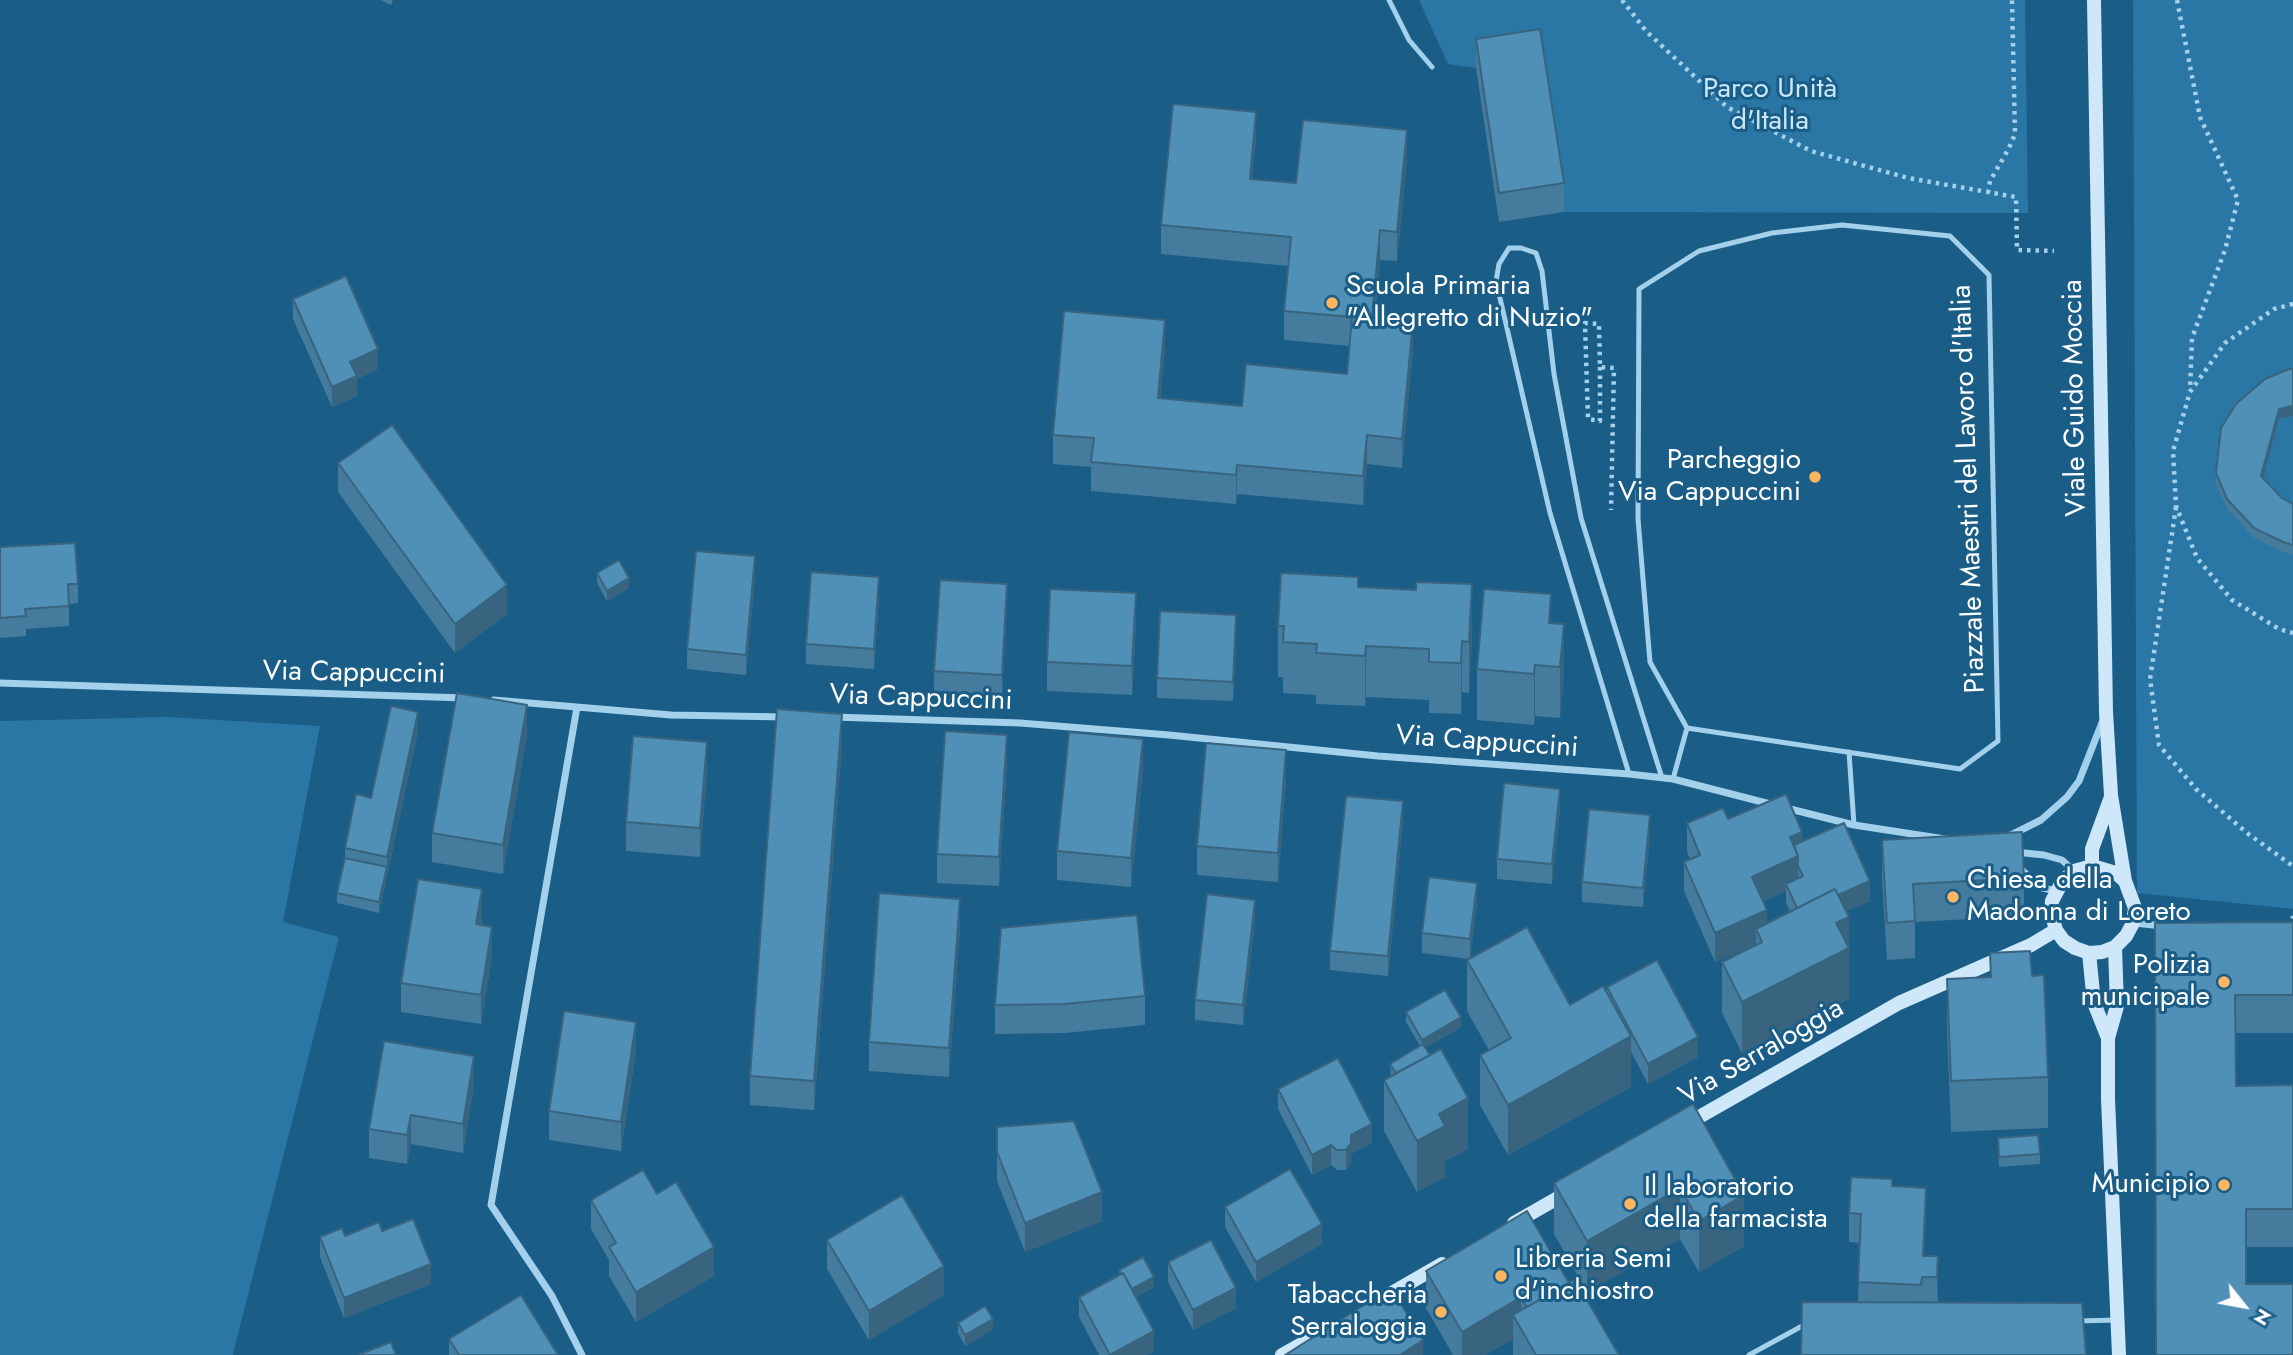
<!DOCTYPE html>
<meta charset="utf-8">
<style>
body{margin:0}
#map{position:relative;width:2293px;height:1355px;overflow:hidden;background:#1a5d87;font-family:Jost,sans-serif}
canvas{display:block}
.north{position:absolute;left:2209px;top:1271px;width:70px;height:70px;-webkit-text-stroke:5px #1a5d87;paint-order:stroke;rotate:121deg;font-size:19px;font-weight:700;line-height:28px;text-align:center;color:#fff}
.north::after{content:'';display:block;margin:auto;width:24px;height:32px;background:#fff;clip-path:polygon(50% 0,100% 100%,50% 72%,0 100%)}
</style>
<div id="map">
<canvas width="2293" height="1355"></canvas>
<div class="north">N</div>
</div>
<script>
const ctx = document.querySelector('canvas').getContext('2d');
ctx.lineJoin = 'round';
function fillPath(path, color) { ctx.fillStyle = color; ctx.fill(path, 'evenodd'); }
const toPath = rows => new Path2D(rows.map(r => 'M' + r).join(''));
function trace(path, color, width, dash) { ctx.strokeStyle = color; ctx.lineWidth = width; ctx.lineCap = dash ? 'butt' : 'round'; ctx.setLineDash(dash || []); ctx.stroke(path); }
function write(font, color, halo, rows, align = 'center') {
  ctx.font = font + ' Jost,sans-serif'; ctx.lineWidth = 6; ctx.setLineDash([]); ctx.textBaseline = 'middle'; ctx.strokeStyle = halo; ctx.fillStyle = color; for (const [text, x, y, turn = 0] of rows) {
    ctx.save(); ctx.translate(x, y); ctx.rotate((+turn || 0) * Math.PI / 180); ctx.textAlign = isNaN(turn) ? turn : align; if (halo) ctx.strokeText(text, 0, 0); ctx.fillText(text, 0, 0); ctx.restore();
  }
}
fillPath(toPath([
 [1419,0,2025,0,2028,213,1564,212,1540,58,1476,68,1448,64],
 [2133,0,2293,0,2293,909,2137,893],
 [167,717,320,726,283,922,339,937,234,1350,233,1355,0,1355,0,721]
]), '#2a76a5');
trace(toPath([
 [1622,0,1646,31,1727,107,1811,151,1908,178,2016,197,2017,250,2054,251],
 [2177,0,2200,117,2238,200,2225,250,2192,338,2190,391],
 [1988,193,1990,181,2009,148,2015,134,2012,0],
 [2293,304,2274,309,2225,343,2190,392,2173,451,2176,506,2197,558,2232,600,2279,629,2293,633],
 [1600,367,1600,421,1588,419,1585,323,1599,324,1600,367,1614,368,1611,510],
 [2176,507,2150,679,2159,745,2196,789,2247,833,2293,866],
 [2291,927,2293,916]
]), '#a3d1ec', 4.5, [3.5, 5]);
trace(toPath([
 [1389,0,1409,40,1432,67],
 [1849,752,1854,825],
 [1629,774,1550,513,1496,281,1499,264,1509,248,1521,248,1536,253,1542,271,1554,374,1581,518,1662,778],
 [1673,779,1687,728,1650,662,1638,519,1639,289,1699,251,1772,233,1842,225,1950,236,1989,275,1998,741,1960,769,1687,728],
 [2077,1321,2117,1320],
 [1749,1355,1804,1325,1809,1325]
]), '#a3d1ec', 5);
trace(toPath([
 [0,683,465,698],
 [494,700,671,715,786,717],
 [577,707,491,1205,552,1296,582,1355],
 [833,717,1020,723,1169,735,1378,756,1629,774,1673,779,1774,805],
 [1786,808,1854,825,1945,839],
 [2009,836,2041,820,2067,797,2079,781,2103,720],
 [2015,852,2044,855,2062,860,2074,871],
 [2019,867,2039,887,2056,891],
 [2134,923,2163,926]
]), '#a3d1ec', 7);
trace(toPath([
 [2094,0,2106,712,2111,795,2125,881,2135,908,2133,923,2126,936,2115,947,2102,952,2089,953,2075,948,2064,941,2056,930,2051,912,2052,901,2062,882,2074,871,2092,866,2116,873,2125,881],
 [2092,866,2092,849,2111,797],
 [2115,947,2117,1006,2108,1038,2108,1099,2119,1355],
 [2089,953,2094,1003,2108,1038],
 [1685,1125,1899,1003,2031,945,2056,930],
 [1514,1223,1570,1191],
 [1378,1301,1442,1264],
 [1282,1355,1330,1328]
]), '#cfe8f9', 14);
fillPath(toPath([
 [380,0,393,0,391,5],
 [1476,39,1564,183,1564,212,1499,222,1476,68],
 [1256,141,1252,179,1296,183,1407,159,1397,261,1380,260,1375,317,1413,350,1402,468,1367,464,1363,505,1237,494,1236,504,1091,491,1091,467,1053,464,1053,435,1165,349,1160,399,1242,406,1347,374,1350,346,1284,340,1284,311,1288,266,1161,254,1161,225],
 [293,299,378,369,357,379,357,396,332,407,293,319],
 [2293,369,2293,416,2279,419,2263,478,2282,498,2293,504,2293,555,2283,552,2254,538,2227,509,2216,484,2216,473],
 [338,463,507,614,455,653,338,492],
 [0,547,78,584,78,603,69,604,69,626,26,629,26,636,0,638],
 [597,573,629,588,607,601,597,583],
 [755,576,746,675,687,669,687,649],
 [1358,587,1472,635,1469,693,1462,692,1461,714,1429,713,1429,700,1366,697,1365,706,1316,704,1316,695,1283,693,1283,677,1278,677,1278,626],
 [879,597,874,669,806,664,806,644],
 [1007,603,1002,695,934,691,934,671],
 [1136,622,1132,695,1047,691,1047,662],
 [1551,623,1564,675,1560,718,1535,716,1534,725,1477,720,1477,669],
 [1236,635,1233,701,1157,698,1157,678],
 [418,732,379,913,337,903,337,893,345,858,345,848,371,798],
 [527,734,503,874,432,862,432,833],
 [842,743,814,1110,750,1105,750,1076],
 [1007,764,999,886,937,883,937,854],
 [1143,768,1131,887,1057,880,1057,851],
 [707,771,700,857,626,851,626,822],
 [1286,779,1278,882,1197,875,1197,846],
 [1560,809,1552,884,1497,879,1497,859],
 [1728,819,1870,901,1846,911,1849,917,1849,999,1742,1053,1722,1013,1722,962,1756,944,1715,962,1684,891,1684,862,1690,859,1687,852,1687,823],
 [1786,891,1786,903,1790,911,1767,923,1763,901],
 [1403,821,1388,976,1330,970,1330,951],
 [1650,835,1643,907,1582,902,1582,882],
 [1882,840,2024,878,2024,916,1915,922,1915,958,1887,960,1882,878],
 [1477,903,1470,959,1422,953,1422,933],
 [482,918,481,925,492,956,481,1024,401,1012,401,983],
 [1255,920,1243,1025,1195,1020,1195,1000],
 [2293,922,2293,1033,2235,1033,2236,1086,2293,1085,2293,1247,2246,1247,2246,1284,2156,1355,2155,923],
 [960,928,949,1077,869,1071,869,1042],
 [1990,953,2032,976,2048,1077,2048,1128,1951,1132,1947,1030,1947,979,1990,977],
 [1467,960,1570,1005,1607,992,1607,987,1698,1057,1648,1084,1631,1052,1631,1087,1508,1155,1480,1105,1480,1055,1489,1050,1467,1011],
 [1145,996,1145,1025,1065,1033,995,1034,995,1005],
 [1406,1012,1461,1027,1425,1048,1468,1149,1445,1161,1445,1177,1417,1192,1384,1131,1384,1080,1391,1076,1390,1064,1420,1046,1406,1022],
 [636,1051,621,1151,549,1140,549,1111],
 [474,1085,463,1153,411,1144,407,1164,369,1158,369,1129],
 [1278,1089,1372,1143,1351,1154,1351,1163,1346,1170,1337,1170,1331,1165,1312,1175,1278,1109],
 [1693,1104,1744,1246,1699,1272,1680,1239,1587,1292,1554,1234,1554,1183],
 [997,1127,1102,1221,1025,1252,997,1181],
 [1998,1138,2040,1154,2040,1164,1999,1167],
 [1892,1186,1926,1217,1924,1256,1938,1256,1938,1302,1858,1302,1860,1243,1849,1242,1849,1213],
 [657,1194,714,1276,636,1322,609,1276,609,1260,591,1229,591,1200],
 [1225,1207,1322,1244,1256,1282,1225,1227],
 [382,1231,431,1284,344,1318,320,1257,320,1237],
 [827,1240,944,1295,869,1340,827,1269],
 [1168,1262,1236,1308,1193,1330,1168,1282],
 [1119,1270,1154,1287,1136,1297,1154,1351,1146,1355,1099,1355,1079,1317,1079,1297,1119,1275],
 [1426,1271,1569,1283,1619,1355,1513,1355,1513,1339,1485,1355,1453,1355,1426,1308],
 [958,1323,993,1329,965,1346,958,1333],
 [449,1339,558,1355,449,1355]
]), '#457b9d');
fillPath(toPath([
 [1256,112,1256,141,1250,208,1250,179],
 [1407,130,1407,159,1397,261,1397,232],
 [1380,230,1380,260,1372,346,1372,317],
 [1165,320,1165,349,1158,428,1158,398],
 [1413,321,1413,350,1402,468,1402,439],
 [378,349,378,369,357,379,357,396,332,407,332,387,350,362],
 [2293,406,2293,416,2279,419,2261,486,2261,476,2279,409],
 [1367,435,1367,464,1363,505,1363,476],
 [1237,465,1237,494,1236,504,1236,475],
 [755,556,755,576,746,675,746,655],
 [879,577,879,597,874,669,874,649],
 [629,578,629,588,607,601,607,591],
 [1007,584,1007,603,1002,695,1002,675],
 [1472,584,1472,635,1469,693,1469,642],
 [507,585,507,614,455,653,455,624],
 [1136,593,1136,622,1132,695,1132,666],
 [1236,615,1236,635,1233,701,1233,682],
 [1564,624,1564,675,1560,718,1560,667],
 [1462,641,1462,692,1461,714,1461,663],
 [1366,646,1366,697,1365,706,1365,656],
 [1535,665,1535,716,1534,725,1534,674],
 [527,705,527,734,503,874,503,845],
 [418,712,418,732,379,913,379,902,387,867,387,857],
 [842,714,842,743,814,1110,814,1081],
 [1007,735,1007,764,999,886,999,857],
 [1143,739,1143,768,1131,887,1131,858],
 [707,742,707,771,700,857,700,828],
 [1286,750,1286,779,1278,882,1278,853],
 [1560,789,1560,809,1552,884,1552,864],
 [1403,801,1403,821,1388,976,1388,956],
 [1650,815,1650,835,1643,907,1643,888],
 [1802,832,1802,861,1798,863,1798,885,1786,884,1786,891,1752,906,1752,877,1790,837],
 [1870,881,1870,901,1815,924,1815,904],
 [1477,883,1477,903,1470,959,1470,939],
 [482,889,482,918,476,953,476,924],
 [960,899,960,928,949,1077,949,1048],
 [1255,900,1255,920,1243,1025,1243,1005],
 [1767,910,1767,939,1756,929,1756,944,1715,962,1715,933],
 [1849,917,1849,999,1742,1053,1742,1002,1836,923],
 [492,927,492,956,481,1024,481,995],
 [1461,1017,1461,1027,1422,1050,1422,1040],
 [636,1022,636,1051,621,1151,621,1122],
 [1631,1036,1631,1087,1508,1155,1508,1105],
 [1698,1037,1698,1057,1648,1084,1648,1064],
 [474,1056,474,1085,463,1153,463,1124],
 [1468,1098,1468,1149,1445,1161,1445,1177,1417,1192,1417,1141,1439,1114],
 [411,1115,411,1144,407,1164,407,1135],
 [1372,1124,1372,1143,1351,1154,1351,1163,1346,1170,1346,1150,1351,1135],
 [1331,1145,1331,1165,1312,1175,1312,1155],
 [1680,1188,1680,1239,1587,1292,1587,1241],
 [1926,1188,1926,1217,1923,1277,1923,1256],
 [1102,1192,1102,1221,1025,1252,1025,1223],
 [1744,1195,1744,1246,1699,1272,1699,1221],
 [1322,1224,1322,1244,1256,1282,1256,1262],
 [714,1247,714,1276,636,1322,636,1292],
 [1938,1256,1938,1285,1937,1306,1937,1277],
 [431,1264,431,1284,344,1318,344,1298],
 [944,1266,944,1295,869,1340,869,1311],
 [1154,1277,1154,1287,1130,1300,1130,1290],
 [1236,1288,1236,1308,1193,1330,1193,1310],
 [1521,1297,1521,1329,1513,1315,1513,1339,1485,1355,1462,1355,1462,1332],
 [993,1319,993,1329,965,1346,965,1335],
 [1154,1331,1154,1351,1146,1355,1110,1355],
 [1423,1340,1423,1355,1400,1355]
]), '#38647f');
const building = toPath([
 [1540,29,1564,183,1499,193,1476,39,1540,29],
 [1173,104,1256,112,1250,179,1296,183,1303,120,1407,130,1397,232,1380,230,1372,317,1413,321,1402,439,1367,435,1363,476,1237,465,1236,475,1091,462,1094,438,1053,435,1064,311,1165,320,1158,398,1242,406,1246,364,1347,374,1352,317,1284,311,1291,237,1161,225,1173,104],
 [346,276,378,349,350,362,357,376,332,387,293,299,346,276],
 [2289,369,2293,369,2293,406,2279,409,2261,476,2282,498,2293,504,2293,545,2283,542,2254,528,2227,499,2216,473,2221,428,2236,404,2265,379,2289,369],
 [392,425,507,585,455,624,338,463,392,425],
 [75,543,78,584,68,584,69,606,25,609,26,616,0,618,0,547,75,543],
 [696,551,755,556,746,655,687,649,696,551],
 [619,560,629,578,607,591,597,573,619,560],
 [811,572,879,577,874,649,806,644,811,572],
 [1281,573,1358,577,1358,587,1416,590,1416,582,1472,584,1469,642,1462,641,1461,663,1429,662,1429,649,1366,646,1365,656,1316,653,1317,644,1283,642,1284,626,1278,626,1281,573],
 [940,580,1007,584,1002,675,934,671,940,580],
 [1050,589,1136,593,1132,666,1047,662,1050,589],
 [1484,589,1551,594,1549,623,1564,624,1560,667,1535,665,1534,674,1477,669,1484,589],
 [1160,611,1236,615,1233,682,1157,678,1160,611],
 [457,693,527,705,503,845,432,833,457,693],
 [391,706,418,712,387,857,345,848,356,794,371,798,391,706],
 [777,709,842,714,814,1081,750,1076,777,709],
 [945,731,1007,735,999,857,937,854,945,731],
 [1069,732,1143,739,1131,858,1057,851,1069,732],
 [633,736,707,742,700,828,626,822,633,736],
 [1206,743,1286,750,1278,853,1197,846,1206,743],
 [1504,783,1560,789,1552,864,1497,859,1504,783],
 [1786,794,1802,832,1790,837,1798,856,1752,877,1767,910,1715,933,1684,862,1700,855,1687,823,1723,808,1728,819,1786,794],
 [1346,796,1403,801,1388,956,1330,951,1346,796],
 [1589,809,1650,815,1643,888,1582,882,1589,809],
 [1844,823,1870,881,1838,895,1835,889,1797,908,1786,884,1803,876,1798,866,1798,856,1794,845,1844,823],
 [2022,832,2024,878,1913,884,1915,921,1887,923,1882,840,2022,832],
 [345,858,387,867,379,902,337,893,345,858],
 [1429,877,1477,883,1470,939,1422,933,1429,877],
 [418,879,482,889,476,924,492,927,481,995,401,983,418,879],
 [1835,889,1849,917,1836,923,1849,948,1742,1002,1722,962,1762,942,1756,929,1835,889],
 [879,893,960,899,949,1048,869,1042,879,893],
 [1207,894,1255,900,1243,1005,1195,1000,1207,894],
 [1137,915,1145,996,1065,1004,995,1005,1001,928,1137,915],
 [2293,922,2293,995,2235,995,2236,1086,2293,1085,2293,1209,2246,1209,2246,1284,2293,1284,2293,1355,2156,1355,2155,923,2293,922],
 [1527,927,1570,1005,1603,986,1631,1036,1508,1105,1480,1055,1511,1038,1467,960,1527,927],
 [2030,951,2032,976,2044,975,2048,1077,1951,1081,1947,979,1991,977,1990,953,2030,951],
 [1657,960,1698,1037,1648,1064,1607,987,1657,960],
 [1445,990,1461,1017,1422,1040,1406,1012,1445,990],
 [564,1011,636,1022,621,1122,549,1111,564,1011],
 [384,1041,474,1056,463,1124,411,1115,407,1135,369,1129,384,1041],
 [1423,1044,1430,1055,1396,1073,1390,1064,1423,1044],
 [1441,1049,1468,1098,1439,1114,1445,1126,1417,1141,1384,1080,1441,1049],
 [1338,1058,1372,1124,1351,1135,1351,1143,1346,1150,1337,1150,1331,1145,1312,1155,1278,1089,1338,1058],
 [1693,1104,1744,1195,1699,1221,1680,1188,1587,1241,1554,1183,1693,1104],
 [1074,1121,1102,1192,1025,1223,997,1152,997,1127,1074,1121],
 [2038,1135,2040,1154,1999,1157,1998,1138,2038,1135],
 [1290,1169,1322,1224,1256,1262,1225,1207,1290,1169],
 [643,1170,657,1194,676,1182,714,1247,636,1292,609,1247,616,1243,591,1200,643,1170],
 [1851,1177,1892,1179,1892,1186,1926,1188,1923,1256,1938,1256,1937,1277,1922,1277,1921,1285,1858,1282,1861,1214,1849,1213,1851,1177],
 [902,1195,944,1266,869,1311,827,1240,902,1195],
 [1527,1211,1569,1283,1527,1307,1521,1297,1462,1332,1426,1271,1527,1211],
 [413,1219,431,1264,344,1298,320,1237,342,1228,345,1236,379,1222,382,1231,413,1219],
 [1211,1240,1236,1288,1193,1310,1168,1262,1211,1240],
 [1143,1257,1154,1277,1132,1289,1123,1273,1121,1274,1119,1270,1143,1257],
 [1123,1273,1154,1331,1110,1355,1079,1297,1123,1273],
 [1575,1279,1619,1355,1536,1355,1513,1315,1575,1279],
 [1391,1288,1423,1340,1400,1355,1285,1355,1391,1288],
 [521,1295,558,1355,459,1355,449,1339,521,1295],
 [1802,1302,2082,1303,2086,1355,1801,1355,1802,1302],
 [985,1306,993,1319,965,1335,958,1323,985,1306],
 [391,1342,396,1355,358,1355,391,1342]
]);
fillPath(building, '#508fb6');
trace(building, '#38647f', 2);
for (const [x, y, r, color] of [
 [1332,303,7,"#feb55f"],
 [1815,477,7,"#feb55f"],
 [1953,897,7,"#feb55f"],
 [2224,982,7,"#feb55f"],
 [2224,1185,7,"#feb55f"],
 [1630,1204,7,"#feb55f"],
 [1501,1276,7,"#feb55f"],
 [1441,1312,7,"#feb55f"]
]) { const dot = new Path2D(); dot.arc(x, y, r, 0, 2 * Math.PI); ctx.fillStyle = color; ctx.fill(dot); trace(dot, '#1a5d87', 2.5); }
write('28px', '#c8e7f9', '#1a5d87', [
 ["Parco Unità",1770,90],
 ["d'Italia",1770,122]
]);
write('28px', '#fff', '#1a5d87', [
 ["Scuola Primaria",1346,287],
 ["\"Allegretto di Nuzio\"",1346,319],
 ["Parcheggio",1801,461,"right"],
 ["Via Cappuccini",1801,493,"right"],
 ["Chiesa della",1967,881],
 ["Madonna di Loreto",1967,913],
 ["Polizia",2210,966,"right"],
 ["municipale",2210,998,"right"],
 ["Municipio",2210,1185,"right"],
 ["Il laboratorio",1644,1188],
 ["della farmacista",1644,1220],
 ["Libreria Semi",1515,1260],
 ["d'inchiostro",1515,1292],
 ["Tabaccheria",1427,1296,"right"],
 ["Serraloggia",1427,1328,"right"]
], 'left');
write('28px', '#fff', '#1a5d87', [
 ["Viale Guido Moccia",2076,398,-91],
 ["Piazzale Maestri del Lavoro d'Italia",1970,489,-92],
 ["Via Cappuccini",354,674,1],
 ["Via Cappuccini",921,699,2],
 ["Via Cappuccini",1487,743,4],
 ["Via Serraloggia",1762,1053,-30]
]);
</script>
